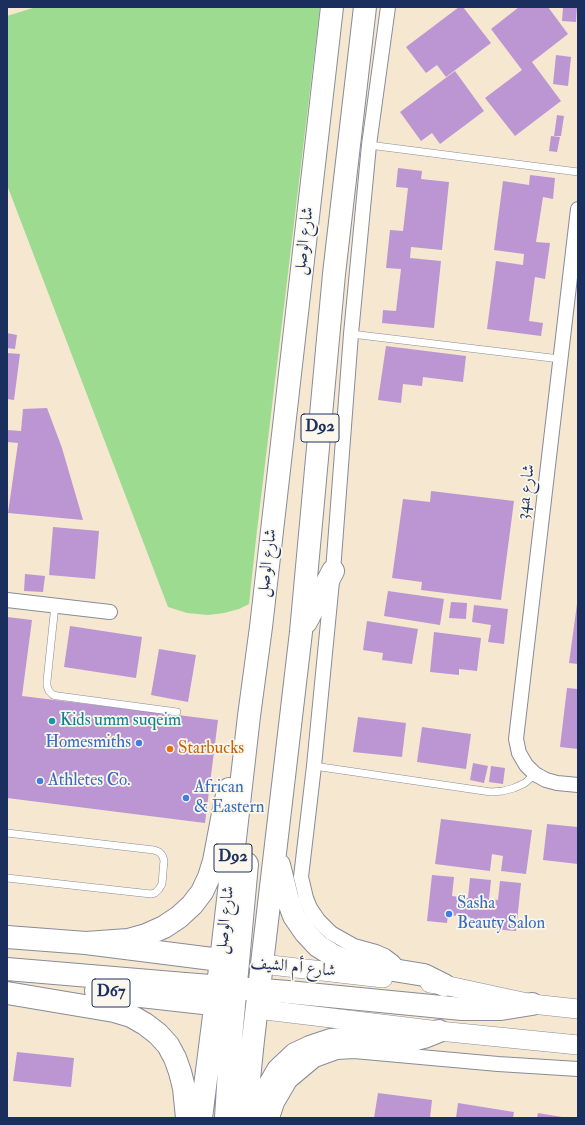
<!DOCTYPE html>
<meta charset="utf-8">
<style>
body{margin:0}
#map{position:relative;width:585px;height:1125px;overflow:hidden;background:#f6e7d1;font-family:"IM FELL Double Pica",serif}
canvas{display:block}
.frame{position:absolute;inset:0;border:8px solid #1b2f5e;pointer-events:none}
</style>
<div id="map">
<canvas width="585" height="1125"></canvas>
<div class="frame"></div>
</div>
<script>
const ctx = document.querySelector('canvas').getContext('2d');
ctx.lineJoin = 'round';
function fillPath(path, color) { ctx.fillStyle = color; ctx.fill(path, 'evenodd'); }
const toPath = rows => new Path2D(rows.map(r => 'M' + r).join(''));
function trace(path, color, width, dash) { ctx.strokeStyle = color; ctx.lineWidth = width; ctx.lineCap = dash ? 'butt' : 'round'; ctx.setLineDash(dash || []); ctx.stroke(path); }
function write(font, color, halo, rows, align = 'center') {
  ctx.font = font + ' "IM FELL Double Pica",Amiri,serif'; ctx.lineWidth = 3.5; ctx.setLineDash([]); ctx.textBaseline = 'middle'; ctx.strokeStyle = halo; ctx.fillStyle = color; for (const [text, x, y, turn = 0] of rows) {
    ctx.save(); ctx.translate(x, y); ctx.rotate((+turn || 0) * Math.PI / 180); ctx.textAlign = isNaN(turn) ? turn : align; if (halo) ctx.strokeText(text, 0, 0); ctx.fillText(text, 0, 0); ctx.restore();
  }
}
fillPath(toPath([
 [36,7,320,7,256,539,249,604,239,609,224,613,208,615,187,613,168,607,7,185,7,16]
]), '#9ddb90');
fillPath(toPath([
 [459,7,463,7,491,43,446,77,437,65,426,73,406,47],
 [519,7,548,7,568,34,532,62,561,101,515,136,485,98,522,70,491,29],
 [563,7,577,7,576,22,562,21],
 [556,55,571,57,568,86,553,84],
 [455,71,484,111,440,144,432,133,421,141,400,112],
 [557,115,564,116,561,136,554,136],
 [551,136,560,137,557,152,549,151],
 [398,168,422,171,421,179,449,182,442,250,411,247,410,258,441,261,434,328,382,323,383,310,396,311,401,269,386,268,390,230,403,231,408,188,396,187],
 [530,175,555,178,553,199,543,197,536,242,550,243,545,279,535,277,529,321,543,323,541,336,487,329,496,261,523,265,524,254,494,250,503,181,529,185],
 [7,333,17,335,15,349,7,348],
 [386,346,466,356,463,382,423,377,422,386,403,384,401,403,378,400],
 [7,353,20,354,14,400,7,399],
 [47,408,62,448,83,520,8,513,18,443,7,442,7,430,21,431,23,409],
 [431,491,514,501,501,600,421,590,422,582,392,578,403,499,430,502],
 [53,527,99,531,95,579,49,575],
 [25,574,45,576,43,592,24,591],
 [388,591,444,599,440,625,384,616],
 [451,602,467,603,466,619,449,618],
 [577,604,578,604,578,664,569,663],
 [474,605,508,609,504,644,488,642,491,625,472,622],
 [7,617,32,620,22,696,218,720,205,823,7,798],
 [367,621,418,629,412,664,382,660,383,653,363,650],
 [70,626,142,637,136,678,64,667],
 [434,632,481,638,477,671,459,669,459,675,430,672],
 [159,649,196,655,188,702,151,695],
 [567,688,578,689,578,749,560,747],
 [358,717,406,723,402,757,353,752],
 [422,727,471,734,466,769,417,762],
 [473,763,488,766,484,783,470,780],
 [491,766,505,768,503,784,489,782],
 [441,819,532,830,526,874,501,871,503,856,492,854,490,871,435,864],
 [547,824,578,827,578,864,543,860],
 [432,875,454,877,452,896,468,898,470,878,491,880,489,899,498,900,500,881,521,883,516,931,469,927,470,917,448,915,447,923,427,921],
 [17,1052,74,1058,71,1087,13,1081],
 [378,1093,432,1100,430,1118,374,1118],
 [458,1103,514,1112,513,1118,456,1118],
 [538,1113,562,1117,562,1118,537,1118]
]), '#bb96d3');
const lane = toPath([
 [369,145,578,172],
 [351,334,560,359],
 [55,605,47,681,47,686,49,691,53,695,58,696,177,712],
 [314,766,491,792,503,791,514,788,525,783,535,774],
 [7,833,154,850,159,852,162,855,164,860,162,884,159,889,155,893,151,894,7,878]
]);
const street = toPath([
 [388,7,369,145,351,334,333,571,314,766,301,877,306,898,310,908,318,920,331,933,354,946,376,952,385,956,393,962,400,970],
 [578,209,516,739,519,753,526,765,535,774,546,780,557,783,578,785],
 [7,600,110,612],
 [272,1118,277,1103,290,1081,315,1060,337,1052,354,1051,498,1064,578,1069]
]);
const secondary = toPath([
 [262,964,383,978],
 [430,983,444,985,532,1004,578,1009],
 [257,1009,439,1031,578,1045]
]);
const primary = toPath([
 [306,622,333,571],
 [279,865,287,897,294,916,305,932,318,946,334,956,351,963,424,975,444,985],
 [7,937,86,943,236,962],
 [86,943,128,940,146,935,164,927,179,917,192,905,202,892,209,877,214,861,225,803,229,789],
 [7,969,185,984,288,992,462,1009,501,1009,532,1004],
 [96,991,230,1006],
 [7,993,114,1011,131,1016,145,1024,158,1034,168,1045,175,1058,180,1072,184,1088,187,1118],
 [201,1118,221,961,249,716,261,627,332,7],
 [226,1118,231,1038,247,864],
 [245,1118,253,1040,301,632,334,274,365,7],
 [258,1118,267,1089,278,1070,295,1054,310,1047,331,1040,353,1038,405,1041,413,1040,424,1037,439,1031]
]);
trace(lane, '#888b98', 8);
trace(street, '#888b98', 16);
trace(secondary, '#888b98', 20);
trace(primary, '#888b98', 24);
trace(lane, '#fff', 7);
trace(street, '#fff', 14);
trace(secondary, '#fff', 19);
trace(primary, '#fff', 22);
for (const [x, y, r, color] of [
 [52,721,4,"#0f9aa8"],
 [139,743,4,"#3f7fe0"],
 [170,749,4,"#e8710a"],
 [40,781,4,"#3f7fe0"],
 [186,798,4,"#3f7fe0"],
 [449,914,4,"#3f7fe0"]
]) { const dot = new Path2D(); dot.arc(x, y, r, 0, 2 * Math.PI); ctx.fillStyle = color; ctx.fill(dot); trace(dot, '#fbf7ec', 1.5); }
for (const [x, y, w] of [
 [320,428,38],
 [233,858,38],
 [111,993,38]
]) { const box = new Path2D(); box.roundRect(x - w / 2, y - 14, w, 28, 3); ctx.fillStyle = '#fbf7ec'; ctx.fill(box); trace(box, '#1b2f5e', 1); }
write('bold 16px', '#1b2f5e', null, [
 ["D92",320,428],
 ["D92",233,858],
 ["D67",111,993]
]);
write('17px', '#1b2f5e', '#fbf7ec', [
 ["شارع الوصل",305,241,-83],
 ["34a شارع",527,492,-83],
 ["شارع الوصل",268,563,-83],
 ["شارع الوصل",226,920,-84],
 ["شارع أم الشيف",293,968,6]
]);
write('17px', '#0d838f', '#fbf7ec', [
 ["Kids umm suqeim",60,721]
], 'left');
write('17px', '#366cbe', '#fbf7ec', [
 ["Homesmiths",131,743,"right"],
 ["Athletes Co.",48,781],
 ["African",194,788],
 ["& Eastern",194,808],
 ["Sasha",457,904],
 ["Beauty Salon",457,924]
], 'left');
write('17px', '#c56008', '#fbf7ec', [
 ["Starbucks",178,749]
], 'left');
</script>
